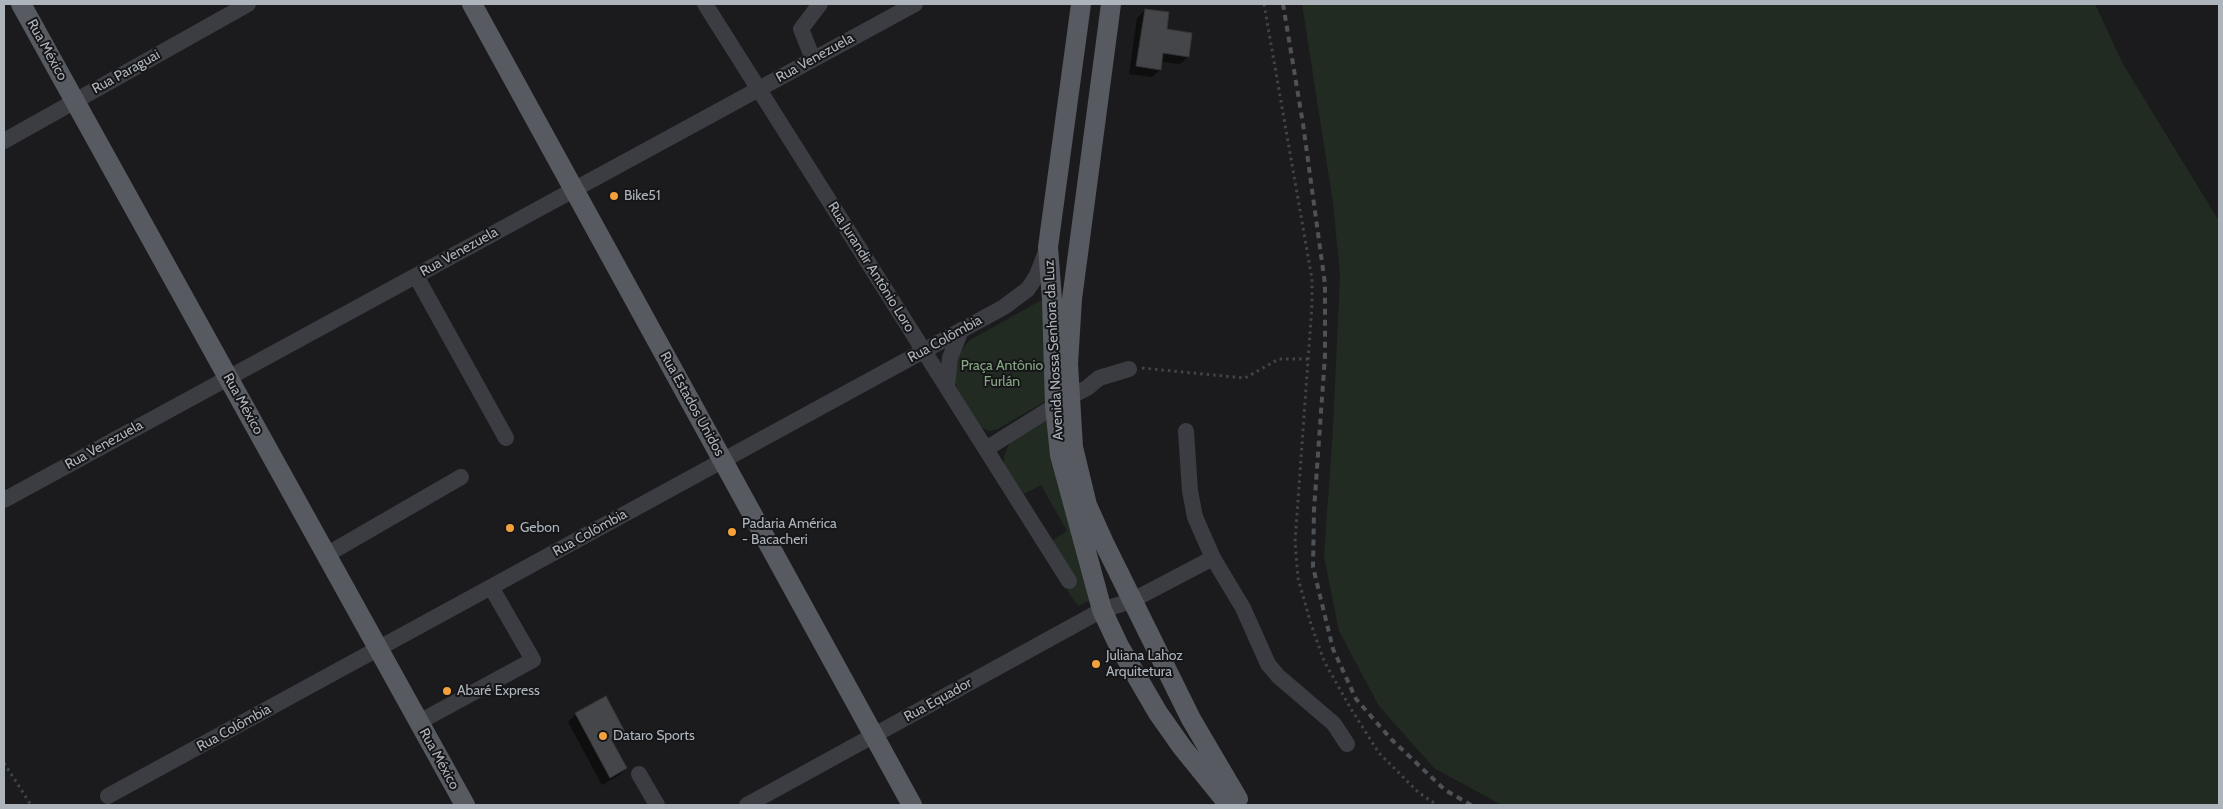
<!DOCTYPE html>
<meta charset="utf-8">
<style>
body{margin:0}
#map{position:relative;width:2223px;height:809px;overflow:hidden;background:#1b1b1d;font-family:Cabin,sans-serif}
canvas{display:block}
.frame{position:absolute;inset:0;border:5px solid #adb4bc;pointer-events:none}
</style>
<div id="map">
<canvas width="2223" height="809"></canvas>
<div class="frame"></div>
</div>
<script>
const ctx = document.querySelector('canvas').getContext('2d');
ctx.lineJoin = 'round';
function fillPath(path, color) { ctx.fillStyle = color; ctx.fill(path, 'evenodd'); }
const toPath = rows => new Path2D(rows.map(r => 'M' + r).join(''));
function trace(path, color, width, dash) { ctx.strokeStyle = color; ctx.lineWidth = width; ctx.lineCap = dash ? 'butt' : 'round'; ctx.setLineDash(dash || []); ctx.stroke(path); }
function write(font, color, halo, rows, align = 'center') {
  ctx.font = font + ' Cabin,sans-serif'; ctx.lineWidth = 4; ctx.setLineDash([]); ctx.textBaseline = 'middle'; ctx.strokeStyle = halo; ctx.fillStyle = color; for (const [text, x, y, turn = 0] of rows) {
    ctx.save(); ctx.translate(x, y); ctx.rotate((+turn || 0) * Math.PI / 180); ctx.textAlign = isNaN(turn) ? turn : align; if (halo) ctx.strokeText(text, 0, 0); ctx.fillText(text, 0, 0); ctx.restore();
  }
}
fillPath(toPath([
 [1302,4,2095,4,2123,64,2219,221,2219,805,1502,805,1434,768,1379,706,1339,631,1324,556,1333,429,1340,275,1333,203],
 [1045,298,1049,399,998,429,989,431,980,427,959,393,955,382,956,367,961,351,970,340],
 [1050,418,1091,600,1078,606,1067,590,1078,582,1051,541,1067,531,1041,485,1024,494,1004,464,1004,456,1010,442]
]), '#222b22');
fillPath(toPath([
 [1145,10,1188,57,1180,64,1161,62,1160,70,1152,77,1129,74,1137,18],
 [605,698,623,732,611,742,626,768,618,776,602,785,568,722,576,714]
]), '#0007');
const building = toPath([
 [1145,9,1169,12,1167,29,1192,33,1189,57,1163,53,1161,70,1136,66,1145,9],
 [606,696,625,732,611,739,627,768,610,778,575,713,606,696]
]);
fillPath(building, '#45464a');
trace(building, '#353539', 1);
trace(toPath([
 [1264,4,1312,279,1312,305,1295,542,1298,578,1311,624,1324,661,1351,709,1379,753,1418,792,1437,805],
 [1142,368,1245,378,1279,359,1308,359],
 [4,763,31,805]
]), '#414449', 3, [2.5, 4]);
trace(toPath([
 [705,4,1069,581],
 [813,59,801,29,820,4],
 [4,141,248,4],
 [416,276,506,438],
 [947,386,950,358,961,330],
 [1186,431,1190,491,1195,517,1213,558,1243,608,1268,664,1278,676,1334,724,1347,744],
 [986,449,1069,397,1087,388,1099,378,1129,369],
 [4,500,915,4],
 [326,555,461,477],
 [419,722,533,660,491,587],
 [639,774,657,805],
 [108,796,1004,307,1028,289,1037,275,1047,249],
 [747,805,1102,610,1131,601,1213,558]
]), '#3b3d42', 16);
trace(toPath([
 [21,4,465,805],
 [472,4,912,805],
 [1081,4,1048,247,1052,300,1055,406,1060,455,1102,610,1119,646,1158,713,1182,747,1229,805],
 [1111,4,1072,299,1068,364,1073,447,1087,505,1105,545,1191,719,1238,799]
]), '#575b61', 20);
trace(toPath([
 [1283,4,1303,124,1325,284,1325,356,1314,510,1313,567,1333,649,1356,699,1391,739,1445,790,1471,805]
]), '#4e5257', 4, [6, 5]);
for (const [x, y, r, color] of [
 [614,196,5,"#f4a13b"],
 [510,528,5,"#f4a13b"],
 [732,532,5,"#f4a13b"],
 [1096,664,5,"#f4a13b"],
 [447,691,5,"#f4a13b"],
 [603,736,5,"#f4a13b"]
]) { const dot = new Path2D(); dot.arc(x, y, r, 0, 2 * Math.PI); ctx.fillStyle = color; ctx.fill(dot); trace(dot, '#161618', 2); }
write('14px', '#adb4bc', '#161618', [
 ["Rua México",47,50,61],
 ["Rua Venezuela",815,58,-29],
 ["Rua Paraguai",126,72,-29],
 ["Rua Venezuela",459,252,-29],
 ["Rua Jurandir Antônio Loro",871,267,58],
 ["Rua Colômbia",945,339,-29],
 ["Avenida Nossa Senhora da Luz",1054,350,-93],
 ["Rua México",243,404,61],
 ["Rua Estados Unidos",692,404,61],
 ["Rua Venezuela",104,445,-29],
 ["Rua Colômbia",590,533,-29],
 ["Rua Equador",938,700,-29],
 ["Rua Colômbia",234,728,-29],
 ["Rua México",439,759,61]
]);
write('14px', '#adb4bc', '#161618', [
 ["Bike51",624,196],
 ["Padaria América",742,524],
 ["- Bacacheri",742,540],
 ["Gebon",520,528],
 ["Juliana Lahoz",1106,656],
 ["Arquitetura",1106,672],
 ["Abaré Express",457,691],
 ["Dataro Sports",613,736]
], 'left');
write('14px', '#86a784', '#161618', [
 ["Praça Antônio",1002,366],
 ["Furlán",1002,382]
]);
</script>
